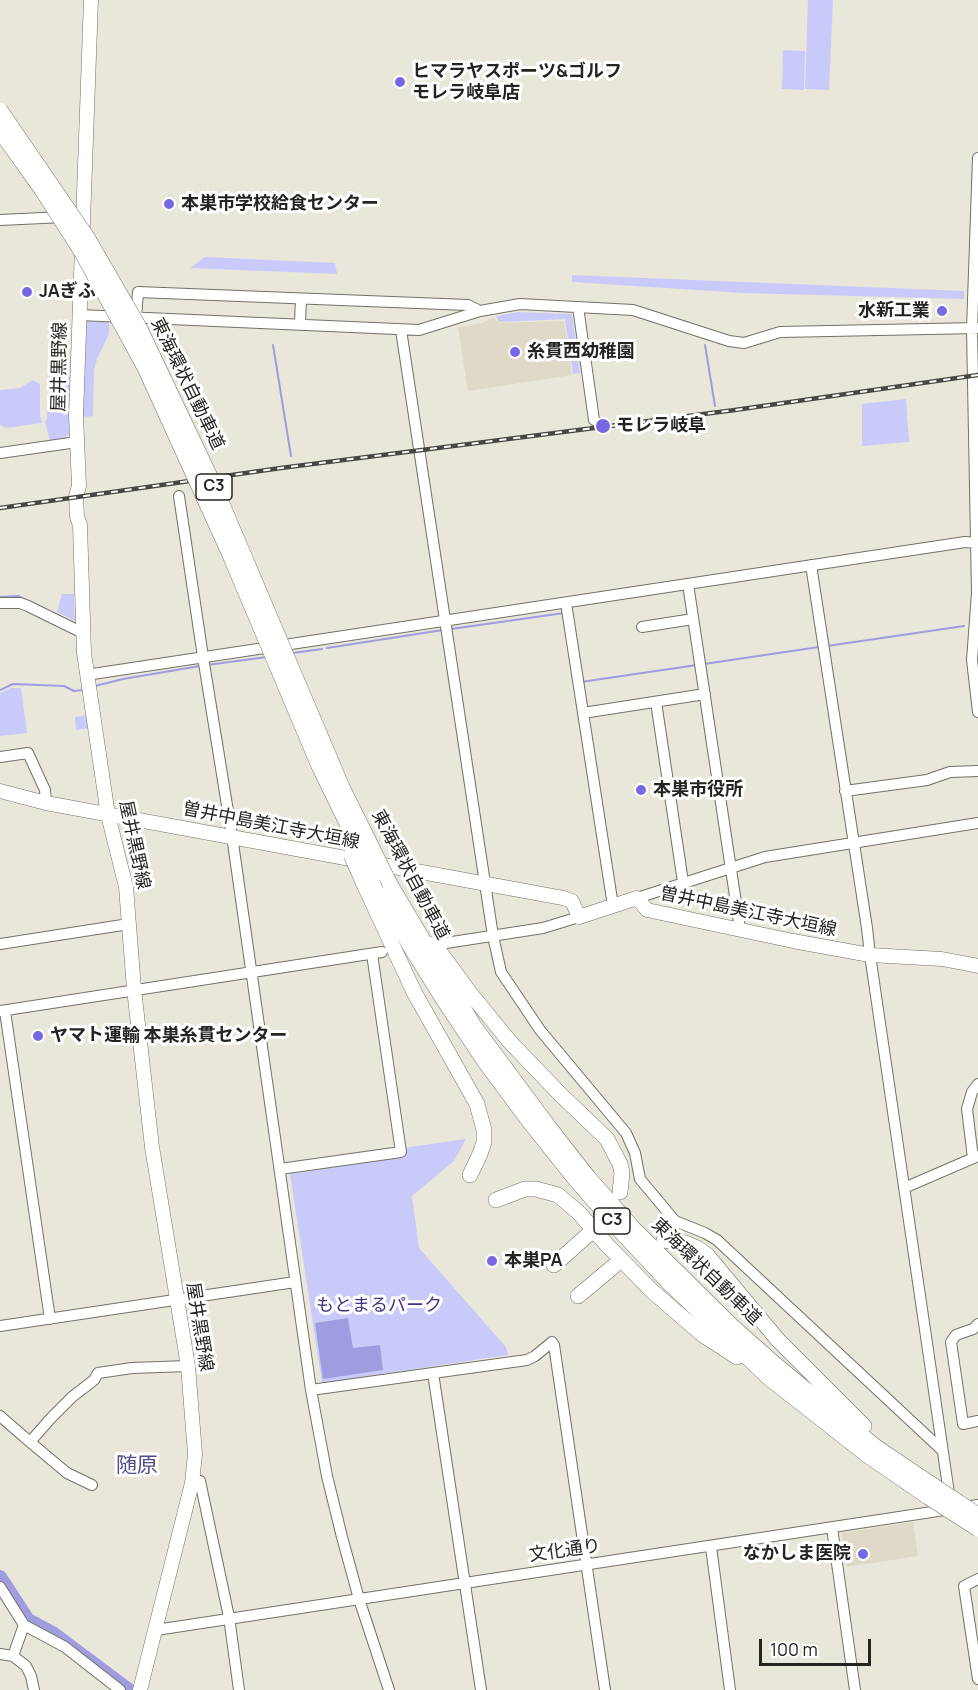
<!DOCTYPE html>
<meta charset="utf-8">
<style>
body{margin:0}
#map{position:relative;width:978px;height:1690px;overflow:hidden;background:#e9e7da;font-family:Manrope,sans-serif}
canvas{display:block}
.scale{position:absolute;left:759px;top:1639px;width:112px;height:27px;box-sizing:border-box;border:3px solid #252420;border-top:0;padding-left:8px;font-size:18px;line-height:21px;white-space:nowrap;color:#252420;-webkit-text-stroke:4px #fff;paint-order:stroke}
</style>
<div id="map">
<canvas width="978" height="1690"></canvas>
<div class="scale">100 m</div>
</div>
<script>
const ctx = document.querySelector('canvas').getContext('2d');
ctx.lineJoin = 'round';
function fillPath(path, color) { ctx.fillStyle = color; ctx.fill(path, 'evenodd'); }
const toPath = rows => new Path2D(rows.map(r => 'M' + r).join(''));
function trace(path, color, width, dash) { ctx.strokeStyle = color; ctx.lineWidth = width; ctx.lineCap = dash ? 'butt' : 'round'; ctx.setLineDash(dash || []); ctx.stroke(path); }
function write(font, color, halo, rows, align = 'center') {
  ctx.font = font + ' Manrope,"Noto Sans JP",sans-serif'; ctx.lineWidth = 6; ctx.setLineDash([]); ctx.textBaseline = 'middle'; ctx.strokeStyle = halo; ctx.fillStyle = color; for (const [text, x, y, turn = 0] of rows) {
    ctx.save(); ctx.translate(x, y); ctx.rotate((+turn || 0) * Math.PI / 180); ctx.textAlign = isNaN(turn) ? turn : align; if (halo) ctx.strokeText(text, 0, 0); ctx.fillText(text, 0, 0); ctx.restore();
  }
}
fillPath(toPath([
 [494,317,499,323,564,321,572,375,468,391,458,328,482,323],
 [913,1522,918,1556,847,1567,842,1533]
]), '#dedac7');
fillPath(toPath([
 [808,0,833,0,829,90,805,89],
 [783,50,805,51,804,90,782,89],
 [205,257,335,263,337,274,190,268],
 [572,275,964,291,964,299,743,293,572,282],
 [518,312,572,314,580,373,573,374,565,319,499,322,496,316],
 [88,319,109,320,109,334,97,359,94,370,93,416,83,417,83,325],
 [70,362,73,363,72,432,63,439,50,441,45,422,47,418,48,400,63,399,62,365],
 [33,380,40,384,40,416,42,423,6,428,0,425,0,390,20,388],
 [906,399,909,442,862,446,862,404],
 [62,594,74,594,75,621,57,612],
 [11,688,21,688,27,733,0,736,0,693],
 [88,715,90,728,76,730,75,717],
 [466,1139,454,1161,412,1196,419,1248,506,1347,508,1355,322,1383,290,1174,405,1157,403,1148]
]), '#cacafa');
fillPath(toPath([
 [348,1318,353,1348,380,1345,383,1370,323,1379,315,1323]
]), '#9f9de0');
trace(toPath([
 [273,345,291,456],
 [705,345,715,406],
 [0,597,18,596,31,602],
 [451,629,564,613],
 [827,646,964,626],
 [327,648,443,630],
 [293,653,322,649],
 [704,664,819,647],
 [207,665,267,657],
 [581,682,697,665],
 [95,686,123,679,200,666],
 [0,690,13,684,64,686,74,691,83,690]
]), '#9f9de0', 2);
trace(toPath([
 [0,1577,28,1620,54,1634,129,1690]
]), '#9f9de0', 14);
const minor = toPath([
 [978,158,972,329,977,593,972,660,978,712],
 [0,220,64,217],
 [578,307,594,420],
 [79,315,419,330,480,311,520,304,633,310,729,341,744,343,780,332,978,328],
 [136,318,138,292,468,305,480,311],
 [300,323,301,299],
 [401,330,493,936,501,972,540,1030,626,1133,635,1153,640,1179,675,1221,705,1233,717,1240,942,1450],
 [0,453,77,442],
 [179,496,203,657,232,836,311,1390,327,1476,342,1537,359,1599,389,1690],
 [811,565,867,928,870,955,950,1500],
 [688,584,740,929],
 [0,603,20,603,28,606,83,633],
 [566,603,613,906],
 [642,627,693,619],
 [86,675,965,542,978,543],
 [656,702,683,882],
 [583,713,705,694],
 [0,757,28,753,45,790,46,803],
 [845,791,927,780,950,772,978,771],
 [637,898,765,857,978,823],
 [446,943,543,928,579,917],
 [0,944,129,924],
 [0,1011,382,952],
 [5,1011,50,1319],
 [973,1158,967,1109,972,1092,978,1084],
 [280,1169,401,1152,372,954],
 [904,1188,978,1156],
 [978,1324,973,1329,956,1335,951,1342,963,1424,978,1421],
 [0,1326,295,1282],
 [433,1373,527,1360,535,1356,552,1342,554,1345,605,1690],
 [311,1390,433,1373,481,1690],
 [0,1416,30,1442,51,1418,72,1397,94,1380,98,1373,132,1368,188,1366],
 [30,1442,67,1473,92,1485],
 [192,1480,200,1481,229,1617,239,1690],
 [832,1528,855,1690],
 [711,1547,730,1690],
 [978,1579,964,1586,978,1679],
 [0,1587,24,1625,65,1647,120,1690],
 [156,1630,978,1505],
 [0,1654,13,1656,26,1666,31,1676,34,1690],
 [13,1656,24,1625]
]);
const major = toPath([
 [91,0,76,415,79,486,76,496,77,517,80,525,84,653,108,815,126,887,134,989,152,1147,188,1366,195,1454,192,1483,140,1690],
 [0,791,46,803,563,898,572,901,579,917,637,898,647,910,793,941,870,955,942,959,978,966]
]);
const highway = toPath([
 [373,877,410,946,443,999,485,1062,528,1120,575,1179,623,1234,670,1284,769,1378,867,1455,928,1497],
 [363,882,414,992,477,1104,484,1130,484,1142,480,1154,470,1175],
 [390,884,474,1026,549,1127,588,1177,634,1229,731,1325,776,1365,876,1447,934,1486],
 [434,944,470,993,510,1042,560,1094,607,1139,620,1164,622,1173,620,1192],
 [496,1200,525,1189,536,1189,558,1195,579,1213,607,1245,652,1291,703,1335,737,1357],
 [664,1240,685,1243,697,1248,707,1255,778,1340,864,1426],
 [554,1265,590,1233],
 [578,1296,614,1266]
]);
trace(minor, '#737165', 12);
trace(major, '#737165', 15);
trace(highway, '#737165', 16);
trace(minor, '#fff', 10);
trace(major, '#fff', 14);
trace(highway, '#fff', 15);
const rail = toPath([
 [0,508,281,468,735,410,978,375]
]);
trace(rail, '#484641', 4.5);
trace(rail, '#fff', 2, [7]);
const highwayBridge = toPath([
 [0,110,87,237,139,327,214,485,342,787,390,884],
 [0,131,42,190,81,251,145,368,230,555,319,766,373,877],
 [351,855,363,882],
 [934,1486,978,1515],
 [928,1497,978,1529]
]);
trace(highwayBridge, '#737165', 16, []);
trace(highwayBridge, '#fff', 15);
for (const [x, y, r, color] of [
 [400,82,6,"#7668e3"],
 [169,204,6,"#7668e3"],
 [27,292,6,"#7668e3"],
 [942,311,6,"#7668e3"],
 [515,352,6,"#7668e3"],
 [603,426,8,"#7668e3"],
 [641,790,6,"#7668e3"],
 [38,1036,6,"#7668e3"],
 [492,1261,6,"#7668e3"],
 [863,1554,6,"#7668e3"]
]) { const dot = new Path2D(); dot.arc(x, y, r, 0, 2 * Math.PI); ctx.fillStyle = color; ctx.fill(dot); trace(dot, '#fff', 2); }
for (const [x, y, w] of [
 [214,487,36],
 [612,1221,36]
]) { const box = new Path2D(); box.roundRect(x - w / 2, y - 13, w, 26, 4.5); ctx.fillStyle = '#fff'; ctx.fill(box); trace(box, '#252420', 1.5); }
write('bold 16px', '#252420', null, [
 ["C3",214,487],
 ["C3",612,1221]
]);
write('bold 18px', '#252420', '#fff', [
 ["ヒマラヤスポーツ&ゴルフ",412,72],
 ["モレラ岐阜店",412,93],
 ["本巣市学校給食センター",181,204],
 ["JAぎふ",39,292],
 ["水新工業",930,311,"right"],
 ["糸貫西幼稚園",527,352],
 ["モレラ岐阜",616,426],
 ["本巣市役所",653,790],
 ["ヤマト運輸 本巣糸貫センター",50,1036],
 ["本巣PA",504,1261],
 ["なかしま医院",851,1554,"right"]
], 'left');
write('18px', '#252420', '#fff', [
 ["屋井黒野線",60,367,-89],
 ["東海環状自動車道",187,384,64],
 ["曽井中島美江寺大垣線",271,826,11],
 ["屋井黒野線",134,845,78],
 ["東海環状自動車道",410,875,62],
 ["曽井中島美江寺大垣線",748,912,12],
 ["東海環状自動車道",706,1272,44],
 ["屋井黒野線",199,1327,81],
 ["文化通り",565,1551,-8]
]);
write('18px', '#3f3582', '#fff', [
 ["もとまるパーク",379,1306]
]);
write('21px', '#504b8a', '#fff', [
 ["随原",137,1466]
]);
</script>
